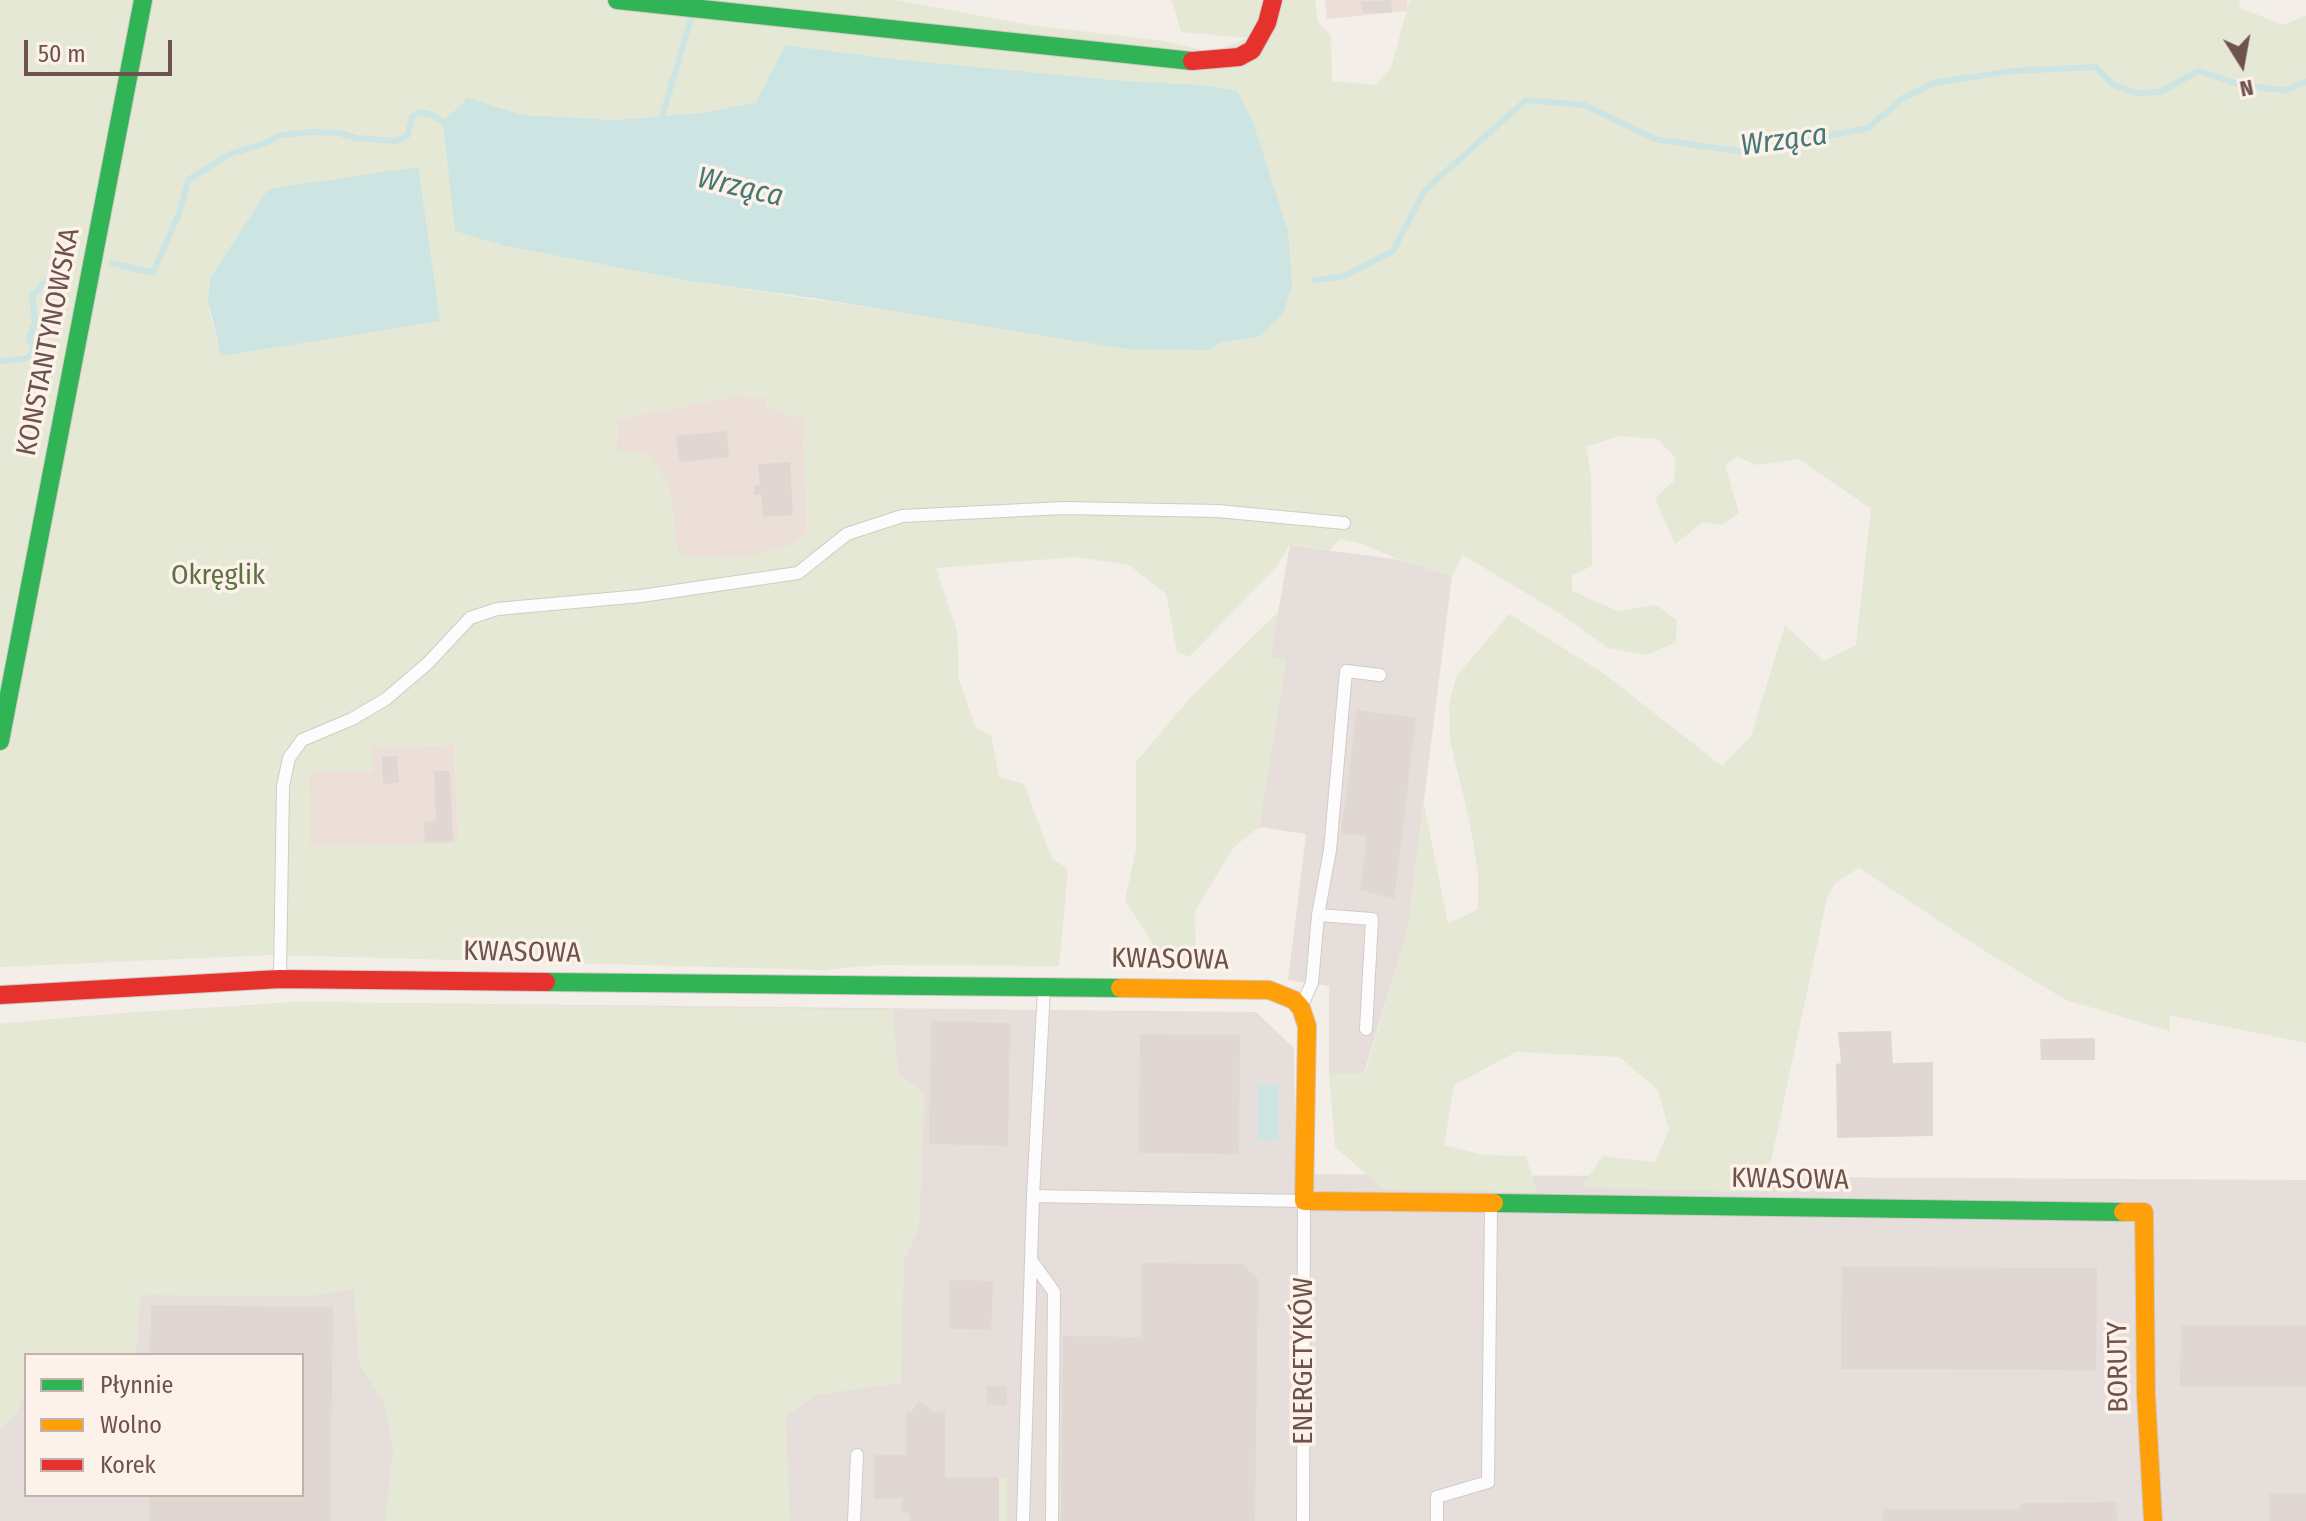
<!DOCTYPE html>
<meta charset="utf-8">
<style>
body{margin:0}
#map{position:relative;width:2306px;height:1521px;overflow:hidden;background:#f4eee9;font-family:"Fira Sans Condensed",sans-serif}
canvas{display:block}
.legend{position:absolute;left:24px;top:1353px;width:280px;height:144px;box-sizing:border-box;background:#fcf2e9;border:2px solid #c3b2ab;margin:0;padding:10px 14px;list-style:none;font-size:24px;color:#6e534d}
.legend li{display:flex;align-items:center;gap:16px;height:40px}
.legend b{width:40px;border:2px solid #c3b2ab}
.north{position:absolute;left:2202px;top:24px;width:80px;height:80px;-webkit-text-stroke:6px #fcf2e9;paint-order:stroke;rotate:169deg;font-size:22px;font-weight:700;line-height:32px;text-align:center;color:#6e534d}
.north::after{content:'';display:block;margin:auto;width:28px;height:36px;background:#6e534d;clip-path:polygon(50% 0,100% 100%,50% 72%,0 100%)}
.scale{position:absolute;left:24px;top:40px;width:148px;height:36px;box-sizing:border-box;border:4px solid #6e534d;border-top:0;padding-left:10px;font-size:24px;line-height:28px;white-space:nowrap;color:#6e534d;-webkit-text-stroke:6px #fcf2e9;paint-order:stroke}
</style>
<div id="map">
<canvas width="2306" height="1521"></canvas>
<ul class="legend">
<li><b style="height:10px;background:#30b455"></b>Płynnie</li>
<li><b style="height:10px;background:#ff9f0a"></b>Wolno</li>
<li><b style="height:10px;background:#e5322d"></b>Korek</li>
</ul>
<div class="north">N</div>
<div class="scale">50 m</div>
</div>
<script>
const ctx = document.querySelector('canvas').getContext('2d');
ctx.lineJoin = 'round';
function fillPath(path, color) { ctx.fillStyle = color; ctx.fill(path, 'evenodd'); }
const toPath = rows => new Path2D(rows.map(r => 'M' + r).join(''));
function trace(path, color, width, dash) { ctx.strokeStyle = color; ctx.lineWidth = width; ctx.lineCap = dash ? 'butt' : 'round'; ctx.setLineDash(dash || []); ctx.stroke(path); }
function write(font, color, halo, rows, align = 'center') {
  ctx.font = font + ' "Fira Sans Condensed",sans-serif'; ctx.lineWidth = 7; ctx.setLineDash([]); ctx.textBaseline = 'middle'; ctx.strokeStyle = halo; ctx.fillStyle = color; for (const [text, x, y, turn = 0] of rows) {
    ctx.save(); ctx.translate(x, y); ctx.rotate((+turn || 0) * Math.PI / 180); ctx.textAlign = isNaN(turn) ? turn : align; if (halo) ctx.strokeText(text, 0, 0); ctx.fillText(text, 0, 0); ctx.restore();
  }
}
fillPath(toPath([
 [1325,0,1407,0,1408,11,1327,19],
 [732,397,766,398,766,407,805,420,803,436,808,533,793,545,747,558,678,555,669,487,616,452,617,419],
 [454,745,459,844,310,846,309,772,373,772,373,747]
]), '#ecdfd7');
fillPath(toPath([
 [1290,545,1400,560,1452,576,1408,929,1364,1073,1329,1073,1329,986,1288,980,1306,834,1259,827,1286,660,1270,657],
 [298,1002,1256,1012,1294,1048,1296,1174,2306,1180,2306,1521,0,1521,0,1024,112,1014],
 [26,1355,302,1355,302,1495,26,1495]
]), '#e6deda');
fillPath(toPath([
 [0,0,895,0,1036,26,1158,40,1212,52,1248,38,1181,32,1172,1,1169,0,1315,0,1318,22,1331,35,1332,81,1376,85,1391,67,1410,0,2239,0,2240,8,2283,25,2306,16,2306,1043,2169,1015,2170,1031,2066,1000,1980,948,1859,868,1835,883,1827,898,1771,1161,1743,1192,1581,1187,1603,1156,1655,1162,1669,1130,1658,1090,1619,1057,1516,1052,1454,1085,1444,1145,1484,1155,1526,1156,1537,1192,1383,1189,1335,1147,1329,1073,1365,1073,1408,929,1424,805,1448,923,1478,910,1478,874,1470,824,1450,740,1449,705,1456,677,1509,614,1603,673,1722,766,1751,736,1785,625,1824,661,1856,645,1871,509,1799,459,1757,465,1737,457,1725,465,1739,513,1721,525,1703,522,1675,544,1655,498,1674,481,1676,459,1658,439,1619,436,1586,447,1591,474,1592,566,1572,575,1572,591,1618,611,1656,605,1677,620,1676,642,1647,655,1608,648,1559,613,1463,555,1452,576,1400,560,1362,544,1340,539,1330,550,1290,545,1275,568,1189,657,1177,652,1166,594,1129,565,1076,557,936,568,957,631,959,680,976,728,991,736,999,777,1024,784,1051,857,1068,870,1059,966,879,965,824,970,271,955,0,967],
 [785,45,893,59,1124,81,1202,85,1237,91,1258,337,1220,343,1208,350,932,317,690,281,505,246,487,240,468,98,523,115,617,120,701,113,756,104],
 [418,168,221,356,210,314,208,295,210,278,268,189],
 [732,397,766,398,765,407,804,420,803,436,808,533,793,545,747,558,679,555,669,487,651,454,616,451,617,419],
 [454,745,459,843,310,846,309,772,373,772,373,747],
 [1278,612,1270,657,1286,660,1259,827,1234,847,1195,911,1196,961,1130,968,1124,951,1153,944,1125,900,1136,849,1136,762,1190,698],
 [298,1002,893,1010,898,1073,925,1093,919,1229,904,1261,901,1383,818,1395,786,1415,790,1521,385,1521,393,1450,385,1406,359,1364,354,1290,310,1296,141,1295,136,1355,26,1355,26,1391,17,1414,0,1429,0,1024,112,1014],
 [999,1477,1007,1478,1007,1521,999,1521]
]), '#e4e8d5');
fillPath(toPath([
 [785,45,893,59,1124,81,1202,85,1237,91,1252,119,1288,232,1292,286,1283,313,1258,337,1220,343,1208,350,1127,349,813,298,690,281,505,246,455,231,443,122,468,98,523,115,617,120,701,113,756,103],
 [418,167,440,321,221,356,208,300,210,278,268,189],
 [1258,1085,1278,1085,1278,1140,1258,1140]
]), '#cce4e2');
trace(toPath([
 [660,123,691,19],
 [112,263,153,273,180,211,188,180,230,154,263,144,281,135,310,132,339,133,357,138,396,141,407,136,412,117,420,112,432,115,443,122,446,127],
 [1315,280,1344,276,1393,251,1424,191,1526,100,1584,105,1655,139,1744,152,1868,128,1903,98,1934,83,2012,71,2096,67,2114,85,2136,93,2160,92,2198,71,2244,86,2285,90,2306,82],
 [0,361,24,359,31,356,34,345,29,340,35,322,32,296,55,271,73,262]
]), '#cce4e2', 6);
fillPath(toPath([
 [1391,0,1392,13,1363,13,1361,2],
 [727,431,729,457,679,462,676,436],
 [790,462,793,515,763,517,761,494,754,495,754,486,760,485,758,464],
 [1357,710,1416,718,1394,899,1360,890,1367,836,1341,833],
 [397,756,399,783,383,784,382,757],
 [434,771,450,771,453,841,425,843,424,822,436,821],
 [931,1021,1010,1023,1008,1146,929,1144],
 [1891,1031,1893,1063,1933,1062,1933,1136,1837,1138,1836,1064,1841,1063,1838,1032],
 [1140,1034,1240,1035,1239,1154,1139,1153],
 [2095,1038,2095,1060,2041,1060,2040,1039],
 [1142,1263,1242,1264,1258,1279,1255,1521,1061,1521,1063,1336,1141,1337],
 [1842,1267,2097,1268,2096,1370,1841,1369],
 [950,1280,993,1281,991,1330,950,1329],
 [151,1305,333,1307,330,1521,149,1521,149,1495,302,1495,302,1355,150,1355],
 [2181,1326,2306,1326,2306,1386,2180,1386],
 [987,1386,1007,1386,1007,1405,987,1405],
 [919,1401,934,1412,945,1411,945,1477,999,1477,999,1521,909,1521,909,1513,902,1513,902,1498,874,1499,874,1455,906,1455,906,1412,911,1412],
 [2269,1494,2306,1494,2306,1521,2269,1521],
 [2116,1502,2117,1521,1883,1521,1883,1509,2020,1509,2021,1503]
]), '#e0d6d2');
const lane = toPath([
 [1318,915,1372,919,1366,1029],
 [280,975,283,786,289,758,302,740,352,719,386,699,428,663,470,618,497,609,641,596,798,573,847,534,902,516,1064,508,1218,511,1344,523],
 [1302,1005,1312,983,1318,915,1330,850,1346,671,1380,675],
 [1033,1196,1304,1201,1303,1521],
 [1031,1260,1054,1292,1052,1521],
 [854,1521,857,1455],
 [1023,1521,1033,1196,1044,989],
 [1437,1521,1437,1497,1488,1482,1491,1206]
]);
const fast = toPath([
 [617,0,1192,61],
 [0,741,143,0],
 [546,982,1120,988],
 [1494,1203,2123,1212]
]);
const slow = toPath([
 [1120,988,1269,990,1294,1000,1301,1008,1307,1026,1304,1201,1494,1203],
 [2123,1212,2144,1212,2146,1394,2153,1521]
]);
const jam = toPath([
 [1192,61,1239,57,1252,50,1267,23,1273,0],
 [0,995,280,979,546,982]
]);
trace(lane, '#d3cbc7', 14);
trace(fast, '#d2c9c6', 20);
trace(slow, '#d2c9c6', 20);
trace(jam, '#d2c9c6', 20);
trace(lane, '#fdfcfc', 12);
trace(fast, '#30b455', 18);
trace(slow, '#ff9f0a', 18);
trace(jam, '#e5322d', 18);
write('28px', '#6e534d', '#fcf2e9', [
 ["KONSTANTYNOWSKA",49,342,-79],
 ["KWASOWA",522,953,1],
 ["KWASOWA",1170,960,1],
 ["KWASOWA",1790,1180,1],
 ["ENERGETYKÓW",1304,1361,-90],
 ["BORUTY",2119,1367,-91]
]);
write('28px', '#5b7247', '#fcf2e9', [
 ["Okręglik",218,576]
]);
write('italic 30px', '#477878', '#fcf2e9', [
 ["Wrząca",1784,141,-8],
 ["Wrząca",740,188,13]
]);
</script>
